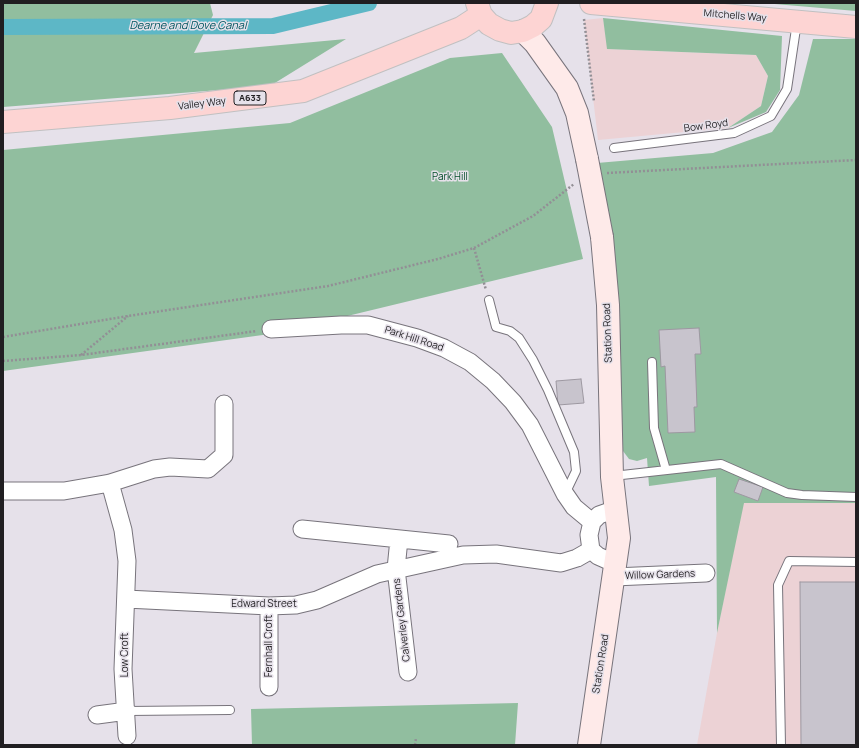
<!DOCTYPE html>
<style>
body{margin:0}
#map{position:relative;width:859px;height:748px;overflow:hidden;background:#e6e1ea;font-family:Manrope,sans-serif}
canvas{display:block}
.frame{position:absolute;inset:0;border:4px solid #201e21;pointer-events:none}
</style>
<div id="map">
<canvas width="859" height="748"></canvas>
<div class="frame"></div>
</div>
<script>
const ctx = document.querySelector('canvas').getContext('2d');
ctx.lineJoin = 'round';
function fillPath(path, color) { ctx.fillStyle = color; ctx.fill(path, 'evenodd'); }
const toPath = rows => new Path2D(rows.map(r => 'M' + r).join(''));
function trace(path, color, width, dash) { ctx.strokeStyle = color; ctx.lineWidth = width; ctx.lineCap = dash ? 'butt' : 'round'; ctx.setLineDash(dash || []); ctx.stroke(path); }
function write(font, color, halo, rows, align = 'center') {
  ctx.font = font + ' Manrope,sans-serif'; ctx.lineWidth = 3; ctx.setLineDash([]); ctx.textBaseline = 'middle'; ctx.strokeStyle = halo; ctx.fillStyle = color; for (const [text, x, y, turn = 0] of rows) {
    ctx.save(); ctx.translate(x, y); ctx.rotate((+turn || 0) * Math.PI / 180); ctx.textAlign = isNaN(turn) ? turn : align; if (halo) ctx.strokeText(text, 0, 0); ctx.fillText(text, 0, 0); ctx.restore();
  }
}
fillPath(toPath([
 [603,18,608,49,756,55,768,76,761,106,728,128,598,140,584,20],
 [743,503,856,503,856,745,697,745,717,633]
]), '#ecd2d5');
fillPath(toPath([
 [3,3,210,3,213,15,194,53,346,39,270,86,3,107],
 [763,3,856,3,856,11],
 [603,18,782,36,780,90,766,112,728,128,761,106,768,76,756,55,607,49],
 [813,39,856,39,856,503,744,503,717,633,716,477,649,486,647,458,637,461,629,459,623,451,615,267,597,163,713,153,772,132,799,95],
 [502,53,552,127,583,259,277,333,3,371,3,150,290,123,450,58],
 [518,703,515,745,252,745,251,709]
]), '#91be9f');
trace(toPath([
 [3,27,273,26,369,3]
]), '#5db7c6', 16);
const building = toPath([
 [699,328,701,354,695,354,697,407,694,407,695,432,668,433,665,366,661,367,659,330,699,328],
 [581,379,584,403,558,405,556,381,581,379],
 [739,479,763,487,758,501,734,492,739,479],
 [800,582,856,582,856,745,801,745,800,582]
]);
fillPath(building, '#c8c4cd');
trace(building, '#9d98a1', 1);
const lane = toPath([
 [614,148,734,133,771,116,787,89,797,22],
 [489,300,496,327,510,331,519,338,533,360,548,390,574,452,576,471,565,494],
 [652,362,654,428,666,470],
 [613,476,721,464,787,493,802,495,856,497],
 [127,711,230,710],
 [781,745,778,585,789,561,856,562]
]);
const street = toPath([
 [271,329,341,325,368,325,417,338,444,348,470,362,493,381,513,402,530,425,565,494,574,507,592,522],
 [110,483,123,530,127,561,123,669,127,736],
 [3,491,64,491,110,483,154,469,170,467,208,469,224,455,224,404],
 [616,509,599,515,592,522,589,535,591,550,598,556,607,560,617,560],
 [302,529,449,544],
 [399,539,396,569,408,672],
 [614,577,706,573],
 [126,599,269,606,296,605,317,600,377,574,463,555,496,554,561,563,577,558,591,550],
 [269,606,269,687],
 [97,715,127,711]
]);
const secondary = toPath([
 [523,31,535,43,567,88,577,113,587,159],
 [589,745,619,538,612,477,608,305,602,237]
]);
const primary = toPath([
 [477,3,481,15,489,24,500,30,511,33,523,31,533,26,541,19,547,3],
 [591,3,856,27],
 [3,122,170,108,303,91,461,28,481,15]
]);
trace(lane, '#78747c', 10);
trace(street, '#78747c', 19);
trace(secondary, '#78747c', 24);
trace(primary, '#c1c0c1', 24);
trace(toPath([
 [584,19,594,102],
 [607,173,856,160],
 [474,248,486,290],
 [3,337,128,316,328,286,438,259,474,248,533,216,574,184],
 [81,355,128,316],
 [3,361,81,355,257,331],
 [415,745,416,738]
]), '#928f95', 2.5, [2, 2]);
trace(lane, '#fff', 8);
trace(street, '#fff', 17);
trace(secondary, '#feeae9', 22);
trace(primary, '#fdd4d3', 22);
const secondaryBridge = toPath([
 [587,159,602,237]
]);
trace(secondaryBridge, '#78747c', 24, []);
trace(secondaryBridge, '#feeae9', 22);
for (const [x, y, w] of [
 [250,98,32]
]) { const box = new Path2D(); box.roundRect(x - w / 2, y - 7, w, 14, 3); ctx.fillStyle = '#e6e1ea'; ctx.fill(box); trace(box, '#201e21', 1); }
write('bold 9px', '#201e21', null, [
 ["A633",250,98]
]);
write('10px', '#201e21', '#e6e1ea', [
 ["Mitchells Way",735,16,5],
 ["Valley Way",202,104,-7],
 ["Bow Royd",706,126,-8],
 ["Station Road",608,333,-92],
 ["Park Hill Road",414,339,18],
 ["Willow Gardens",660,575,-2],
 ["Edward Street",264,604],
 ["Calverley Gardens",402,620,-97],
 ["Fernhall Croft",269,646,-90],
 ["Low Croft",125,655,-90],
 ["Station Road",601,664,-81]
]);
write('10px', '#004d27', '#e6e1ea', [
 ["Park Hill",450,177]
]);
write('italic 11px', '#015560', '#e6e1ea', [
 ["Dearne and Dove Canal",188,26]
]);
</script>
